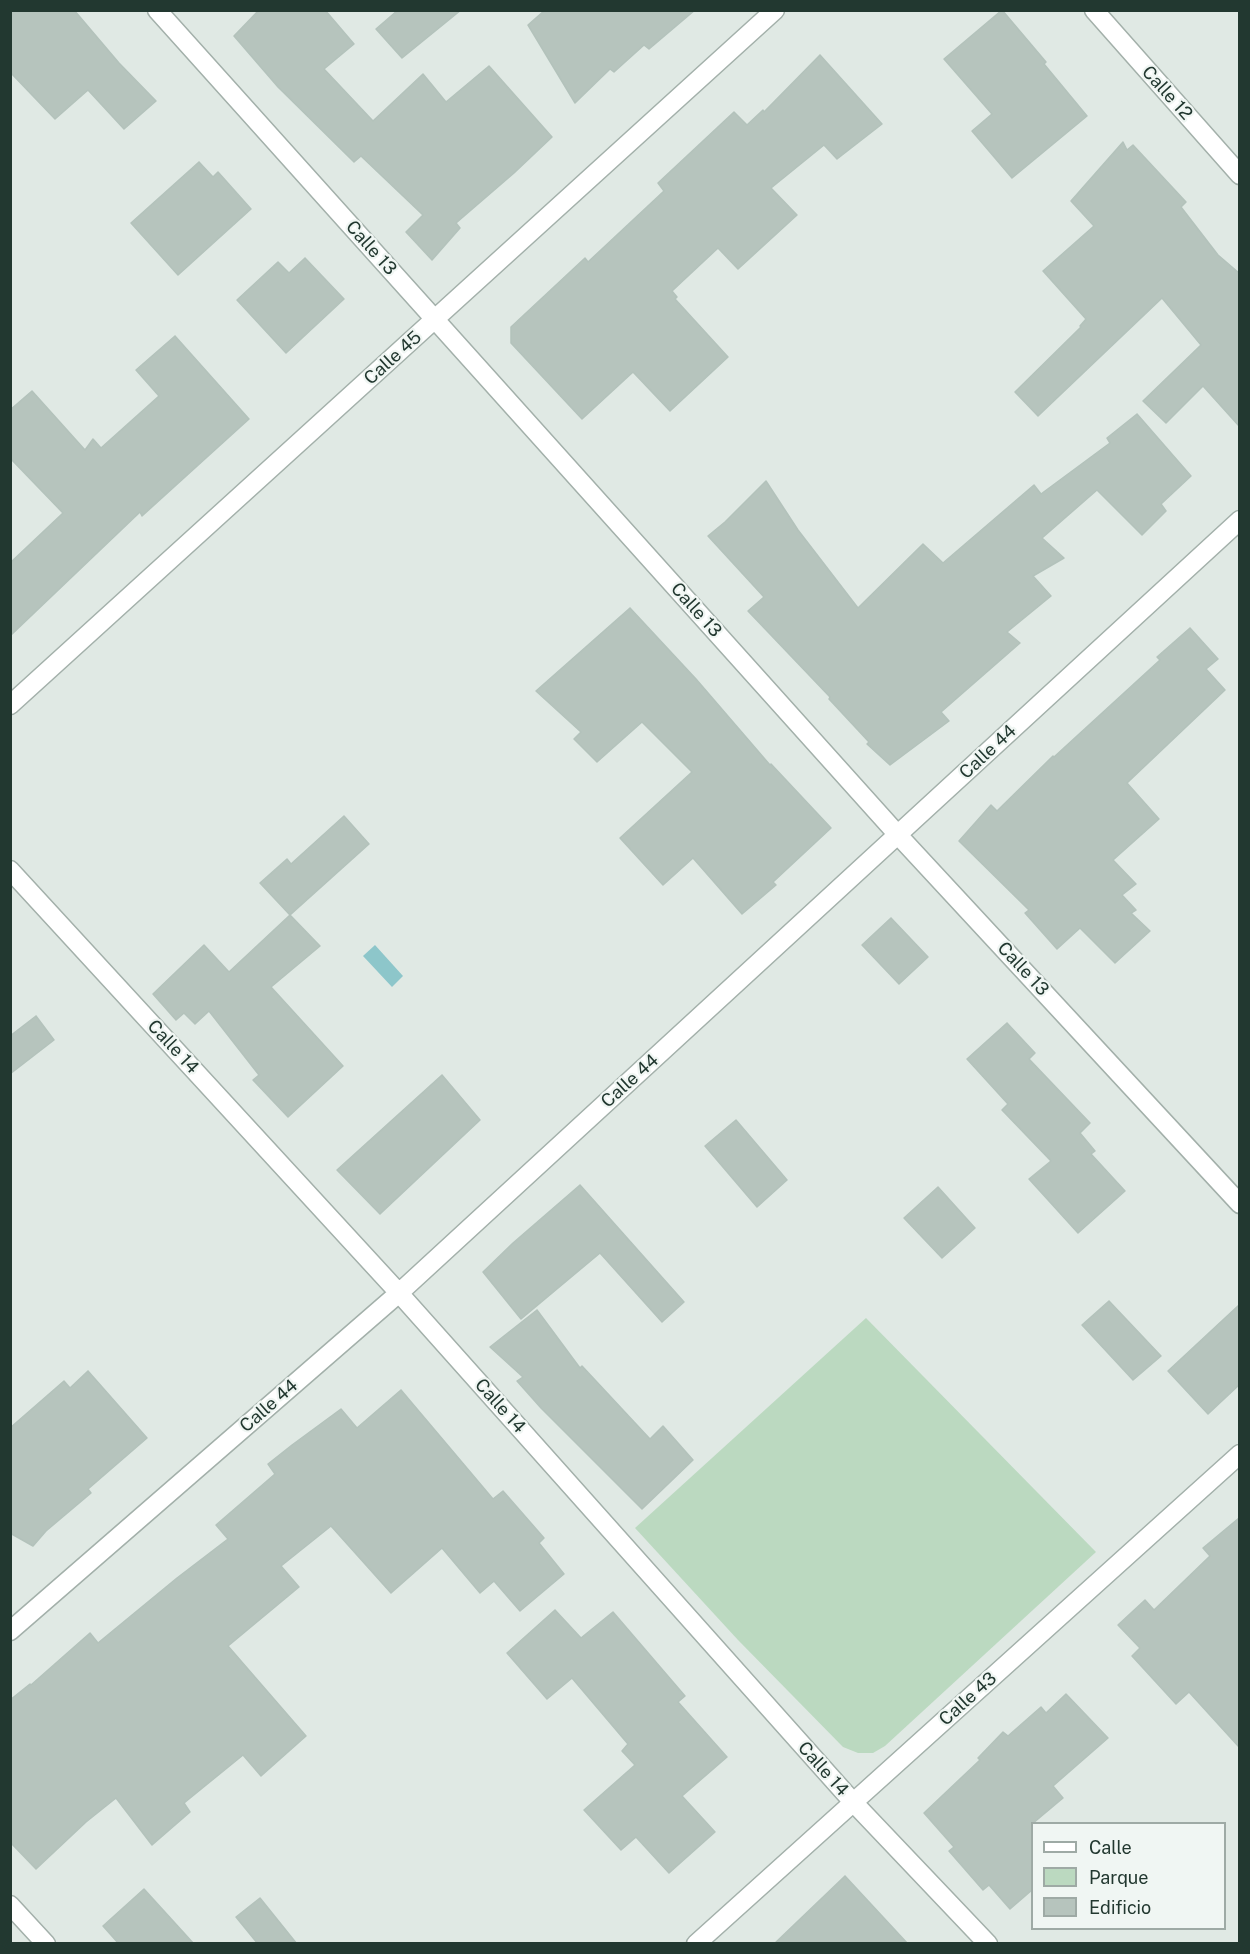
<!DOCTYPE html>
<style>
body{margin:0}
#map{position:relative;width:1250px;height:1954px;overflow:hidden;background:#e0e9e4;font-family:"Public Sans",sans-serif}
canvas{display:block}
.frame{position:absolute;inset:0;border:12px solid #223830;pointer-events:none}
.legend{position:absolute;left:1031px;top:1822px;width:195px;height:108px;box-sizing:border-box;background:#f0f6f3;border:2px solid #9eaaa5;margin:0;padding:8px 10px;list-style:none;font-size:18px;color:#223830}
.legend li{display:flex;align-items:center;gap:12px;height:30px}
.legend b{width:30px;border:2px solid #9eaaa5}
</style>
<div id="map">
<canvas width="1250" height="1954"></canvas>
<div class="frame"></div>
<ul class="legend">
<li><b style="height:8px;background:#fff"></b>Calle</li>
<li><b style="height:16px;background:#bbd9c0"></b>Parque</li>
<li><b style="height:16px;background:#b6c4bd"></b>Edificio</li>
</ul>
</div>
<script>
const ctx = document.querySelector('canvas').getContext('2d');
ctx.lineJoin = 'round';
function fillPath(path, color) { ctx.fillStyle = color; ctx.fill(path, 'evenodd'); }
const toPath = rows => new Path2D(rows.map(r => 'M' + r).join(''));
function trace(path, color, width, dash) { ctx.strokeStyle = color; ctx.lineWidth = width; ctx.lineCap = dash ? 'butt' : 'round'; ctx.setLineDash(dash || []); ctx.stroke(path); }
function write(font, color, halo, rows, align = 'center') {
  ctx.font = font + ' "Public Sans",sans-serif'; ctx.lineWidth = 4.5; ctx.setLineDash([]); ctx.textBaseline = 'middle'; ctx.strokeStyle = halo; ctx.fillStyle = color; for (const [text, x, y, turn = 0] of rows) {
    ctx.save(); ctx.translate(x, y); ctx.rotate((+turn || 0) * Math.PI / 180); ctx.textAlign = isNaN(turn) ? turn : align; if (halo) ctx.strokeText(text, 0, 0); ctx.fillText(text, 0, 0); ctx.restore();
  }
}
fillPath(toPath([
 [866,1318,1096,1552,885,1746,873,1753,858,1753,843,1747,738,1640,635,1528]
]), '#bbd9c0');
fillPath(toPath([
 [375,945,403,976,392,987,363,956]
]), '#8dc6ca');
const building = toPath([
 [10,10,74,10,119,63,156,101,124,129,88,90,55,119,10,72,10,10],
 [259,10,325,10,354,44,324,69,373,121,423,74,446,102,489,66,552,137,514,173,456,223,460,228,432,260,406,232,423,215,361,156,354,162,278,87,234,36,259,10],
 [398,10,461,10,402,58,376,29,398,10],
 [545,10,695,10,649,49,644,45,614,72,610,69,575,103,528,25,545,10],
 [1002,10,1046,62,1044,64,1087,116,1012,178,972,131,992,114,944,59,1002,10],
 [820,55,882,124,837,159,824,145,771,188,797,215,738,269,718,248,672,291,677,297,675,299,728,357,670,411,633,372,582,419,511,343,511,327,585,258,588,262,664,191,658,183,734,112,747,125,763,110,764,112,820,55],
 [1123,142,1127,150,1133,145,1186,202,1181,207,1218,255,1239,273,1239,426,1203,386,1166,423,1143,401,1201,345,1162,298,1038,416,1015,392,1081,327,1080,326,1086,319,1043,271,1094,226,1071,201,1123,142],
 [199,162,213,177,218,172,251,209,178,275,131,223,199,162],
 [305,258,344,299,286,353,237,300,278,262,289,273,305,258],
 [175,336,249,419,142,516,140,512,10,636,10,563,63,513,10,458,10,410,32,391,85,450,93,439,101,448,159,396,136,370,175,336],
 [1137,414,1191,476,1161,504,1166,511,1142,535,1097,490,1042,538,1064,558,1033,576,1051,596,1007,632,1020,643,941,712,949,721,890,765,867,744,869,742,829,699,830,697,748,611,764,597,708,536,725,522,766,481,798,530,858,608,923,544,943,563,1034,485,1041,494,1110,443,1107,438,1137,414],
 [630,608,696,679,770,765,771,764,831,828,773,882,776,885,742,914,693,858,663,885,620,838,692,772,642,722,597,762,574,739,581,732,536,691,630,608],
 [1190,628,1218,659,1206,669,1225,690,1127,783,1159,819,1113,860,1136,884,1122,895,1136,910,1131,913,1150,931,1115,963,1080,928,1057,949,1025,913,1029,910,959,841,991,805,997,811,1053,756,1054,757,1160,660,1157,657,1190,628],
 [344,816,369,844,290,915,260,883,287,859,291,864,344,816],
 [290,915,320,946,271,987,343,1066,288,1117,253,1080,259,1075,209,1011,195,1024,184,1013,176,1020,153,994,204,945,229,972,290,915],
 [891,918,928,957,899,984,862,945,891,918],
 [36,1016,54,1040,10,1074,10,1036,36,1016],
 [1007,1023,1035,1053,1029,1059,1090,1123,1080,1133,1095,1151,1091,1154,1125,1191,1078,1233,1029,1179,1051,1161,1002,1110,1008,1104,967,1059,1007,1023],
 [442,1075,480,1120,380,1214,337,1170,442,1075],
 [736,1120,787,1180,757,1207,705,1146,736,1120],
 [580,1185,684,1302,662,1322,600,1253,521,1319,483,1272,513,1243,580,1185],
 [938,1187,975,1228,942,1258,904,1218,938,1187],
 [1109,1301,1161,1356,1133,1380,1082,1325,1109,1301],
 [1239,1305,1239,1385,1208,1414,1168,1371,1239,1305],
 [537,1310,580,1368,582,1366,650,1439,663,1426,693,1460,642,1509,541,1408,517,1381,523,1377,490,1347,537,1310],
 [88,1371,147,1438,88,1489,91,1493,46,1531,33,1546,10,1533,10,1428,64,1381,70,1388,88,1371],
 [401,1390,493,1499,503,1491,544,1538,539,1543,564,1574,520,1611,494,1581,480,1593,442,1548,391,1593,331,1526,281,1566,299,1587,228,1646,306,1736,261,1776,243,1755,184,1803,190,1812,152,1845,116,1798,86,1822,36,1869,10,1842,10,1700,30,1684,31,1685,90,1633,98,1643,177,1578,228,1539,216,1525,275,1474,268,1464,292,1445,341,1409,357,1428,401,1390],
 [1239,1518,1239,1747,1189,1692,1176,1704,1132,1656,1140,1648,1118,1625,1145,1600,1154,1610,1210,1556,1203,1548,1239,1518],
 [555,1610,581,1638,613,1612,685,1696,678,1702,727,1757,682,1796,715,1832,669,1873,636,1837,621,1850,584,1810,635,1765,622,1751,628,1744,572,1678,547,1699,507,1653,555,1610],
 [1066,1694,1108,1738,1053,1786,1063,1798,1032,1824,1032,1890,1010,1909,989,1885,983,1890,949,1851,954,1847,924,1813,980,1760,978,1758,1003,1732,1008,1736,1041,1707,1046,1713,1066,1694],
 [845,1876,908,1944,774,1944,845,1876],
 [144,1889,194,1944,119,1944,103,1926,144,1889],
 [260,1898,297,1944,258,1944,236,1917,260,1898]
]);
fillPath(building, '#b6c4bd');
trace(building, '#b3c2bb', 1.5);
const minor = toPath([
 [157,10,898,835,1240,1204],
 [1094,10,1240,175],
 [10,705,775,10],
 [10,870,399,1293,853,1802,988,1944],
 [10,1631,399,1293,1240,520],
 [10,1905,46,1944],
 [696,1944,1240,1454]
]);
trace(minor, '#a3b0aa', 21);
trace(minor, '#fff', 18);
write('18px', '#223830', '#f0f6f3', [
 ["Calle 12",1167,93,48],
 ["Calle 13",371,248,48],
 ["Calle 45",393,358,-42],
 ["Calle 13",696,610,48],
 ["Calle 44",988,752,-43],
 ["Calle 13",1023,969,47],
 ["Calle 14",173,1047,47],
 ["Calle 44",630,1081,-42],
 ["Calle 44",269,1406,-41],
 ["Calle 14",500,1406,48],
 ["Calle 43",968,1699,-42],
 ["Calle 14",823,1769,48]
]);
</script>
